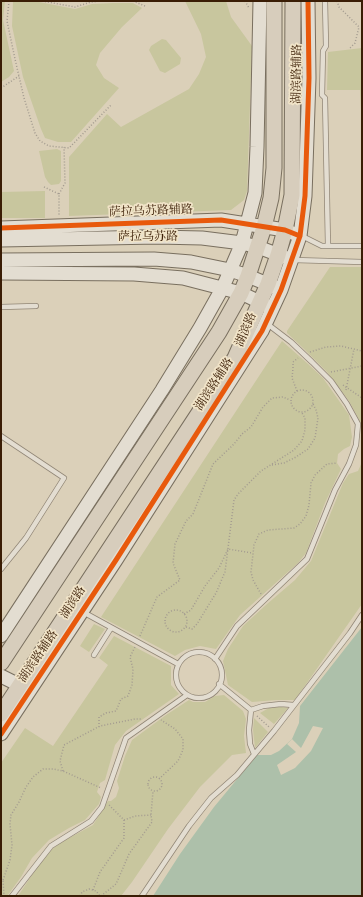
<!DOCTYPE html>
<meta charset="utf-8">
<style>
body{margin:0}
#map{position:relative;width:363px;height:897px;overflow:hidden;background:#dbd0b9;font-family:Vollkorn,serif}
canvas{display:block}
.frame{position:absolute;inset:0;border:2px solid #3a1d05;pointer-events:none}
</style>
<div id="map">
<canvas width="363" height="897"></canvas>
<div class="frame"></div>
</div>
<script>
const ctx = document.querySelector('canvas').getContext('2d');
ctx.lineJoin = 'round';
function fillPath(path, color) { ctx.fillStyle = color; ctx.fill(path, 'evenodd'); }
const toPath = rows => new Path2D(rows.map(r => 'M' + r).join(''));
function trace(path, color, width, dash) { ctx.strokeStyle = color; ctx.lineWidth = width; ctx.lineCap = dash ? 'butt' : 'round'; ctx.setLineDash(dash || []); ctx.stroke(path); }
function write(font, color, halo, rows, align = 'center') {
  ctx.font = font + ' Vollkorn,"Noto Serif SC",serif'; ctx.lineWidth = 3.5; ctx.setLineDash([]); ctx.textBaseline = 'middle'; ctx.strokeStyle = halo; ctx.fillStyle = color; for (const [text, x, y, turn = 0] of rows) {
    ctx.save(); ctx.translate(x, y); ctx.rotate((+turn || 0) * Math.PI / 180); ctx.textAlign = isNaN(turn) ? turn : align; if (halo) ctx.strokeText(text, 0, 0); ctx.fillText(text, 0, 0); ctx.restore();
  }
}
fillPath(toPath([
 [1,1,5,1,3,20,14,71,9,77,1,82],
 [13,1,34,1,75,9,92,4,113,3,133,3,142,8,122,27,100,53,96,65,104,78,119,88,71,142,58,142,45,138,41,129,23,77,12,26],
 [185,1,226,1,231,17,252,46,247,191,244,200,231,210,69,216,69,157,107,114,121,127,189,89,199,74,206,57,201,34],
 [162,39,166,40,181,58,180,64,165,73,160,71,149,50,151,46],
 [362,48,362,110,361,110,360,90,327,90,328,52],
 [57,149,61,151,61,181,59,184,51,185,48,182,45,177,39,151],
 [45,191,45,218,1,218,1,192],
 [330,267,362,267,362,425,349,401,327,372,303,348,287,333,287,331],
 [282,341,307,363,323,378,349,415,352,437,350,446,344,449,338,454,337,463,341,469,325,503,306,553,298,563,240,615,216,649,200,646,185,650,175,656,101,617],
 [362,462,362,604,295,700,277,700,252,702,228,685,223,661,228,649,243,626,267,604,295,580,311,561,343,483,349,474,358,471],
 [94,624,105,629,89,652,80,646],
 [114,636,171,666,171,685,179,694,126,731,115,745,105,780,100,783,97,792,101,797,99,804,85,820,69,828,49,840,32,858,21,877,8,895,1,896,1,763,25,728,53,746,108,665,99,658],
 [224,695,243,711,246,719,244,736,246,753,232,755,200,787,168,829,132,882,121,896,18,896,38,866,51,850,60,843,93,825,108,801,111,801,116,797,119,788,117,781,125,756,132,740,166,715,189,700,193,702,205,702,215,696],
 [281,707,288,708,274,724,260,713,269,708],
 [254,718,268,732,255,748,253,730]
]), '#c8c69e');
fillPath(toPath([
 [362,627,362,896,153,896,180,854,214,807,257,755,271,755,279,751,292,739,299,723,300,706]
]), '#adc0aa');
fillPath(toPath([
 [313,726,323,728,311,751,295,768,281,775,277,765,296,752,287,744,292,739,301,748]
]), '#dbd0b9');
const lane = toPath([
 [325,1,326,46,323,51,322,95,325,98,328,246],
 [302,236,322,246,362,246],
 [294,260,362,262],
 [1,307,36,306],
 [1,436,64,478,26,538,1,569],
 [83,612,178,664],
 '176 675a23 23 0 1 1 46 0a23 23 0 1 1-46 0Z',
 [94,655,111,628],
 [215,659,237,626,307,559,335,490,349,464,356,445,358,424,347,404,331,381,312,362,291,342,270,326],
 [219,684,251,710,249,730,250,744,254,754],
 [251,710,263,706,281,704,293,705],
 [12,896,51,846,91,821,102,807,126,738,187,695],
 [142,896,189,826,211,798,237,775,274,731,350,633,362,615]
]);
const secondary = toPath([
 [1,228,221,220,285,230,295,234],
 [1,240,157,237,202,238,242,243,258,247,287,258],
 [1,260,154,259,191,262,230,270,248,276,277,288],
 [1,273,134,274,183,278,241,293,268,306],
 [1,636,162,390,200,328,223,287,242,243,255,193,257,147,260,1],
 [1,676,29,690],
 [1,734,116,560,262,331,281,290,300,236,305,196,309,78,308,1]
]);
const primary = toPath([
 [1,663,219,332,241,293,248,276,264,227,271,198,274,168,274,1],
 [1,714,235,358,268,284,278,255,285,230,292,195,293,1]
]);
trace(lane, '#918676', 6);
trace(secondary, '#796f5f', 15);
trace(primary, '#796f5f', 17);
trace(toPath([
 [9,1,7,21,15,59,24,98,35,133,40,141,49,146,69,148,111,105],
 [42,1,75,7,91,2,101,1],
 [133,1,145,6],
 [245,1,249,8],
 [337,1,339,7,359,27,355,43,349,49],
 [1,88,19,76],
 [44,187,59,194,59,216],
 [59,194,65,183,64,147],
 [310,352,326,347,341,346,362,351],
 [331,372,362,366],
 [343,385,362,398],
 '291 401a11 11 0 1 1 22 0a11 11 0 1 1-22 0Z',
 [346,390,354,349],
 [297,391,292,378,293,368,293,362,298,358],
 [272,465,284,463,296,457,308,449,315,438,318,418,316,410,313,404],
 [261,594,253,580,251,572,254,545,259,534,268,530,294,528,300,524,306,516,309,505,311,483,315,475,327,464,337,463],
 '165 621a11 11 0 1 1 22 0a11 11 0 1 1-22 0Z',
 [184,614,191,610,205,586,219,568,228,549,252,553],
 [186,627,192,629,197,624,216,593,225,572,234,500,238,494,261,471,294,450,302,441,305,430,305,418,302,413],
 [140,636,157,597,180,580,173,563,175,544,186,521,193,514,213,464,234,444,242,434,251,427,263,407,272,398,283,397,290,400],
 [257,716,269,727],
 [99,727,99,717,106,713,116,711,121,699,128,696,132,685,133,669,130,657,135,647],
 [63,771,60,761,64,745,100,726,135,719,142,719],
 '148 784a7 7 0 1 1 14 0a7 7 0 1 1-14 0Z',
 [159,779,178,761,183,750,183,739,175,729,161,720],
 [124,820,135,816,151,815],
 [1,879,3,880,4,896],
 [3,880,10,860,12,845,10,824,11,815,19,802,26,787,33,777,43,769,53,769,63,771,101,788],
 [93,890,100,872,124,838,124,820,109,805],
 [80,896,82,892,89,889,96,891,100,896],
 [101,896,116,884,129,854,152,822,151,815,153,791]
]), '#a39b90', 1.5, [1, 2]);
trace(lane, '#e3ddd1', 4.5);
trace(secondary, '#e3ddd1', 13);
trace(primary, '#d7cdbc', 15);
trace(toPath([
 [1,228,221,220,285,230,300,236],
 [1,734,116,560,262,331,281,290,300,236,305,196,309,78,308,1]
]), '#e8590c', 5);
write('12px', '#3a1d05', '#f1e4c8', [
 ["湖滨路辅路",298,74,-89],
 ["萨拉乌苏路辅路",151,212,-2],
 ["萨拉乌苏路",148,238],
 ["湖滨路",247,330,-67],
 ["湖滨路辅路",215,385,-57],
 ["湖滨路",74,603,-57],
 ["湖滨路辅路",39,657,-56]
]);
</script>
